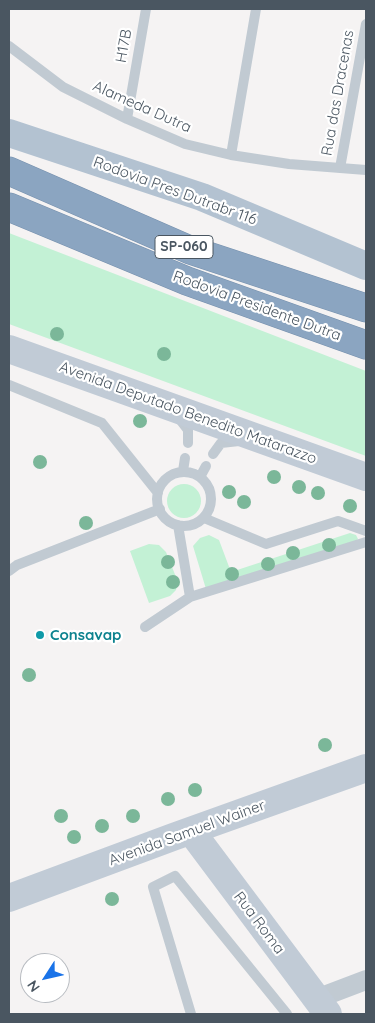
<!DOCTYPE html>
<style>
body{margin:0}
#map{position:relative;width:375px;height:1023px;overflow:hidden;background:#f5f3f3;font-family:Quicksand,sans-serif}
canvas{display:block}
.frame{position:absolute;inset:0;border:10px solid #4a5661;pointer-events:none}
.north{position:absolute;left:20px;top:953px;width:50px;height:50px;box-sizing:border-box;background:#fff;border:1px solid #b7bbc0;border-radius:50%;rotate:235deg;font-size:14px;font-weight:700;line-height:20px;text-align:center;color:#4a5661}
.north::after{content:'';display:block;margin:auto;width:18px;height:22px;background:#1a73e8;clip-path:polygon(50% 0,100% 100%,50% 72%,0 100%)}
</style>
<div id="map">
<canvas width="375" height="1023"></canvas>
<div class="frame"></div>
<div class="north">N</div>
</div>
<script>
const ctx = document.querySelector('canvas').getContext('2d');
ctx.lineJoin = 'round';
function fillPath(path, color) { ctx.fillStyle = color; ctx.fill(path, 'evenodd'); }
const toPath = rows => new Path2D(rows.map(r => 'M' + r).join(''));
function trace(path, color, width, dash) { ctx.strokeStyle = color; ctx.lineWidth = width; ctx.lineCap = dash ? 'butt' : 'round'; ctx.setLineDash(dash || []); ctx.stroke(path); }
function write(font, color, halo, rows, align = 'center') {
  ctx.font = font + ' Quicksand,sans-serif'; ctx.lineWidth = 4.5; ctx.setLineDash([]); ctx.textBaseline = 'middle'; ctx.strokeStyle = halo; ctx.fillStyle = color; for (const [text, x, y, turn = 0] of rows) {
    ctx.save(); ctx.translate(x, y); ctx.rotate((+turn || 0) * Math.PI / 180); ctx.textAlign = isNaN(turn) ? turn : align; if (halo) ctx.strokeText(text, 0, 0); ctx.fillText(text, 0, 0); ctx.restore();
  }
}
fillPath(toPath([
 [9,233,366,371,366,456,9,324],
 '167 501a17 17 0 1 1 34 0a17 17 0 1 1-34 0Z',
 [350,533,356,535,358,539,355,543,206,589,193,546,200,538,209,535,219,540,231,572],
 [149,544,159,545,166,552,178,582,176,590,170,596,149,603,130,551]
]), '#c3f1d5');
const highway = toPath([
 [9,171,190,250,366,308],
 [9,207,187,281,366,345]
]);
trace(highway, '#7690ad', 29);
trace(toPath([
 [9,46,63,87,127,119,185,144,231,155,289,164,366,170],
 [127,119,146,9],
 [231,155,256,9],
 [340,168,366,24],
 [9,385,102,423,158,493],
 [178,417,188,430,188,443],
 [213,454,221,443,239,441],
 [183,471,185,458],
 '157 499a27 27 0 1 1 54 0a27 27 0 1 1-54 0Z',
 [200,477,206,466],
 [204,518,266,544,338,521,366,531],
 [9,571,17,565,160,509],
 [190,597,366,542],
 [145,627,190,597,178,525],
 [191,1014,153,887,175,876,287,1014]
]), '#c1cad2', 10);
trace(toPath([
 [316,999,366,980]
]), '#c1cad2', 20);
trace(toPath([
 [9,349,366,477],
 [191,831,328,1014],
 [9,898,173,837,366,768]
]), '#c1cbd6', 28);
trace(toPath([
 [9,133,202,197,366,266]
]), '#b3c2d1', 28);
trace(highway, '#8ba5c1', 28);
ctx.fillStyle = '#7bb799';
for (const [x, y] of [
 [57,334],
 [164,354],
 [140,421],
 [40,462],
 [274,477],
 [299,487],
 [229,492],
 [318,493],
 [244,502],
 [350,506],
 [86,523],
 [329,545],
 [293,553],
 [168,562],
 [268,564],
 [232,574],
 [173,582],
 [29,675],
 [325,745],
 [195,790],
 [168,799],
 [61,816],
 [133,816],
 [102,826],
 [74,837],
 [112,899]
]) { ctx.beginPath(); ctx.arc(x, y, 7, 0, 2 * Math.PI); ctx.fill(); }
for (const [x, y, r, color] of [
 [40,635,5,"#0f9aa8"]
]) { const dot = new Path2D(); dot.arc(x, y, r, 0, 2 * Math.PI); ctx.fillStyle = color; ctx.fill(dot); trace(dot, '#fff', 2); }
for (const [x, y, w] of [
 [184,247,58]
]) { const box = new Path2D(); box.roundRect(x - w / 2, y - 11.5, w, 23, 4); ctx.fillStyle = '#fff'; ctx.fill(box); trace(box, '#4a5661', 1); }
write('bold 14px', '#4a5661', null, [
 ["SP-060",184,247]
]);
write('15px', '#4a5661', '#fff', [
 ["H17B",124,46,-80],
 ["Rua das Dracenas",338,93,-80],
 ["Alameda Dutra",142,107,24],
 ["Rodovia Pres Dutrabr 116",175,191,20],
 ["Rodovia Presidente Dutra",257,306,20],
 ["Avenida Deputado Benedito Matarazzo",188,413,20],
 ["Avenida Samuel Wainer",187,833,-20],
 ["Rua Roma",259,923,53]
]);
write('bold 15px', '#0d838f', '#fff', [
 ["Consavap",50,635]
], 'left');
</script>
